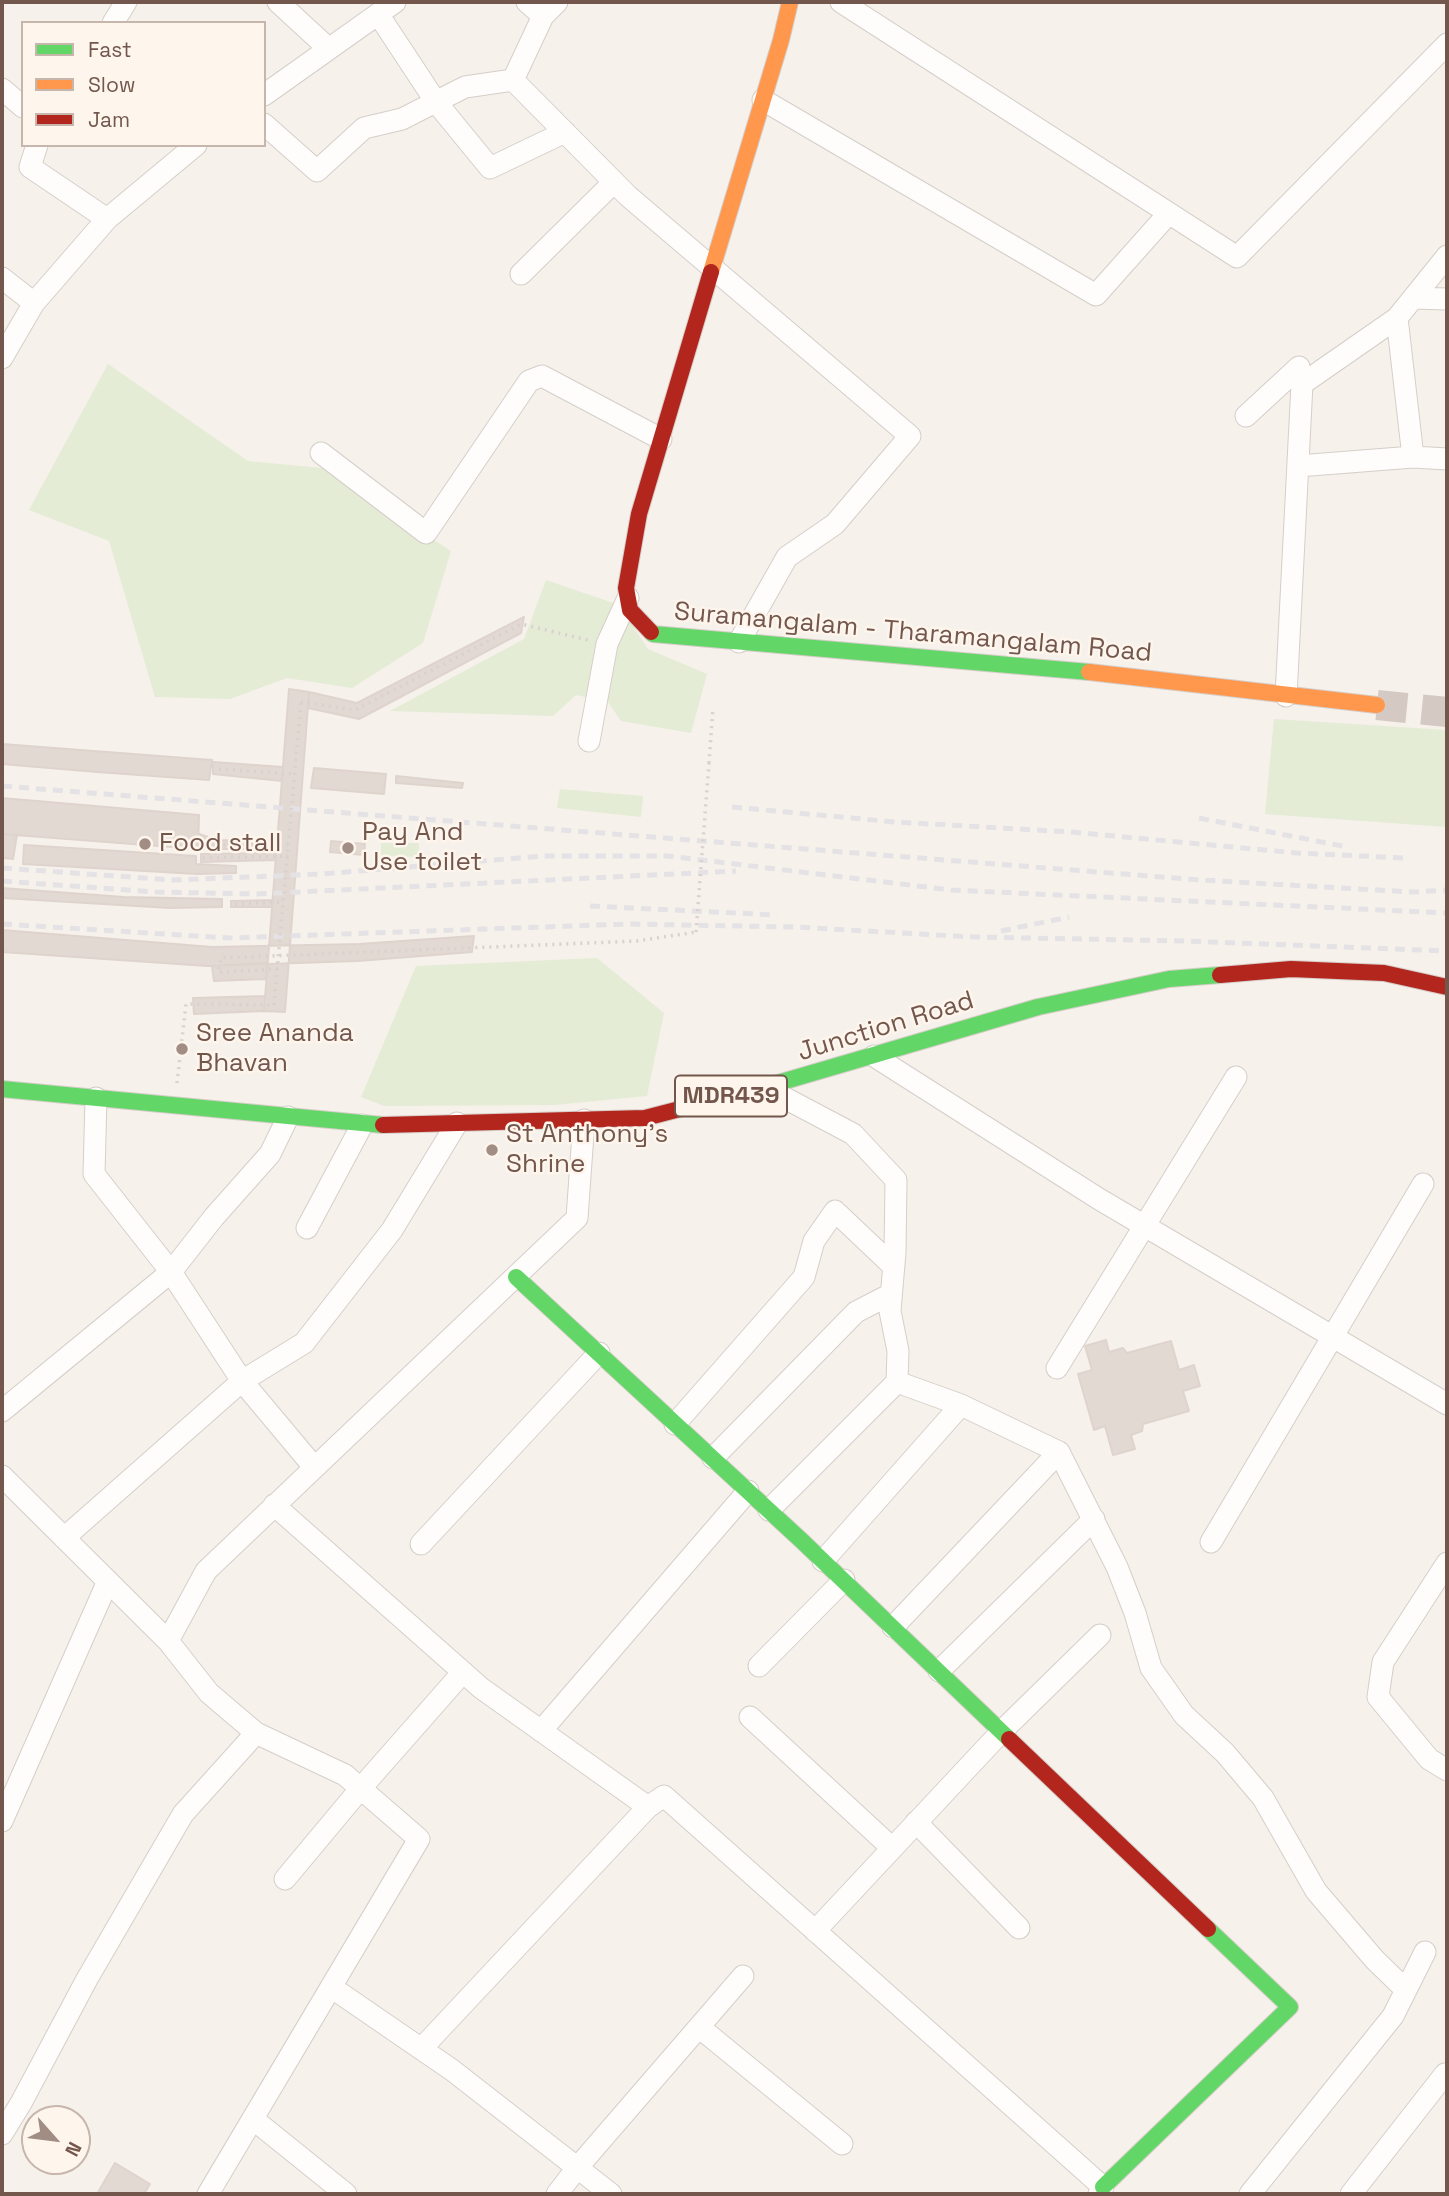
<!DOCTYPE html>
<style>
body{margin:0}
#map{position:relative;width:1449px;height:2196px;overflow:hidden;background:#f6f1eb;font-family:"Space Grotesk",sans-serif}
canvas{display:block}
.frame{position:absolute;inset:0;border:4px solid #73574c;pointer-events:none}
.legend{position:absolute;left:21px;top:21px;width:245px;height:126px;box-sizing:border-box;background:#fef5ec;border:2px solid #c6b6ac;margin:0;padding:9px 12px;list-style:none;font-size:21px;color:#73574c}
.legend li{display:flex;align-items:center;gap:14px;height:35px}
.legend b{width:35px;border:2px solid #c6b6ac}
.north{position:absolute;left:21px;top:2105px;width:70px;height:70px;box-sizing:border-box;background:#fef5ec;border:2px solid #c6b6ac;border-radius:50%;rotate:118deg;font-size:19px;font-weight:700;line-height:28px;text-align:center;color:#73574c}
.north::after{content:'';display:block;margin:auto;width:24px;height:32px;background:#a18d84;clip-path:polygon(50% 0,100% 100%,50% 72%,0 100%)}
</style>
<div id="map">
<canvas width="1449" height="2196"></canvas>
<div class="frame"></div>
<ul class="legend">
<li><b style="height:9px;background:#63d668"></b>Fast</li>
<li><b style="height:9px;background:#ff974d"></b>Slow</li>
<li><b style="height:9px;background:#b3261e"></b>Jam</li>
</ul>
<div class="north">N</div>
</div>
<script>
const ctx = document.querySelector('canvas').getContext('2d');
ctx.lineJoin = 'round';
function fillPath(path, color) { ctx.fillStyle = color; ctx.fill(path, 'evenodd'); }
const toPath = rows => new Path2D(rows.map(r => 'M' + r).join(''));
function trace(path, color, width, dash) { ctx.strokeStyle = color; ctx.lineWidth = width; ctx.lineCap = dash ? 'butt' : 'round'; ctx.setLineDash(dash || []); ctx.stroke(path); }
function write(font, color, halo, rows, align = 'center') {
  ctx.font = font + ' "Space Grotesk",sans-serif'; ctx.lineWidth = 5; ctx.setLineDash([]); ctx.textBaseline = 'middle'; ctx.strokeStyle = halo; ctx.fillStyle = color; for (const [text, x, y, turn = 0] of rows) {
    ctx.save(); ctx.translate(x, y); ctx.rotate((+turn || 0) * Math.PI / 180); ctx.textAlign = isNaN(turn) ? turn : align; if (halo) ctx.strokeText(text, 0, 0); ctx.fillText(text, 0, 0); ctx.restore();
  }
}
fillPath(toPath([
 [108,364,248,461,322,468,451,551,423,643,352,688,287,678,230,699,155,697,109,541,29,510],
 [546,580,619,605,648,649,707,674,691,733,621,721,608,702,576,695,553,716,390,711,524,639],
 [1274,719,1447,730,1447,827,1265,814],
 [560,789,643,796,641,817,557,808],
 [381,843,419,843,419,857,381,856],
 [597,958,664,1013,647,1096,555,1105,384,1106,361,1097,416,966]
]), '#e4ecd6');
const building = toPath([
 [524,617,521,633,359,719,308,708,309,692,357,703,524,617],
 [289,689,309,692,285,1012,264,1011,289,689],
 [2,744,212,760,209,780,97,772,2,764,2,744],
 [213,762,283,767,282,781,213,774,213,762],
 [314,768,386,774,384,794,311,788,314,768],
 [396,776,463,783,462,788,396,783,396,776],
 [2,798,199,815,198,849,2,834,2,798],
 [2,834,17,835,13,859,2,858,2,834],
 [199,834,217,840,277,841,276,849,215,849,199,841,199,834],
 [331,841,365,844,364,855,330,852,331,841],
 [24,845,196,856,196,864,236,866,236,873,197,874,23,864,24,845],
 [276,853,276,860,201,862,201,854,276,853],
 [2,888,124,897,222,899,222,907,170,908,2,898,2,888],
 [273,900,272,907,231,907,231,901,273,900],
 [2,930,212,947,359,944,474,936,472,952,358,961,207,966,2,952,2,930],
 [267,963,266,979,214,981,212,966,267,963],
 [265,996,264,1011,194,1014,193,998,265,996],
 [1106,1340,1109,1352,1123,1348,1127,1353,1171,1341,1179,1370,1194,1365,1200,1386,1183,1391,1189,1411,1143,1424,1142,1431,1131,1435,1135,1449,1113,1455,1105,1426,1094,1430,1078,1374,1092,1370,1085,1346,1106,1340],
 [115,2163,150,2184,144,2194,97,2194,115,2163]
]);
fillPath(building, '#e3d9d3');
trace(building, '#dfd4cd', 2);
trace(toPath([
 [1377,705,1447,712]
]), '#d5cac3', 30, [30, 15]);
const street = toPath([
 [278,2,329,49],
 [527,2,543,16,557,2],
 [841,2,1237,257,1447,44],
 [378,14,436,102,490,168,565,132],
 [543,16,513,80,628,196,910,436,835,524,787,557,739,642],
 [113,23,126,2],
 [2,89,23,107],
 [264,95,395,2],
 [763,100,1096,295,1169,213],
 [264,124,317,171,364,128,402,119,465,87,513,80],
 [107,219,196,145],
 [521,274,614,182],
 [2,278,34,303],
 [1413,298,1447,299],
 [1397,318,1413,457,1447,459],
 [2,358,34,303,107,219,30,167,37,145],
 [1302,384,1397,318,1447,256],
 [1246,416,1299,367],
 [321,453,426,533,529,381,542,376,661,439],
 [1298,466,1413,457],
 [1286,696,1302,384,1299,367],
 [589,741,607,644,628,598],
 [874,1056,1099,1199,1447,1404],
 [766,1088,853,1134,896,1180,895,1252,890,1311,898,1351,897,1382,961,1405,1059,1452,1117,1567,1135,1613,1151,1668,1184,1715,1225,1753,1263,1798,1316,1891,1375,1960,1406,1990],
 [96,1098,94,1174,171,1272,242,1381,314,1467],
 [307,1228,362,1125],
 [1057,1368,1236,1077],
 [2,1411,171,1272,214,1217,270,1154,288,1117],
 [675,1424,804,1277,814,1241,835,1211,894,1267],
 [713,1458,856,1312,891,1294],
 [2,1476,168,1641],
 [274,1505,481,1688,648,1807,664,1796,1103,2187,1099,2194],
 [769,1510,897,1382],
 [64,1538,242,1381,304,1343,392,1230,457,1123],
 [1211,1542,1423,1184],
 [421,1544,599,1353],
 [823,1561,961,1405],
 [1447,1563,1383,1662,1378,1697,1429,1759,1447,1770],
 [893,1627,1059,1452],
 [759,1666,844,1580],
 [939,1671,1094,1519],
 [750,1717,892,1848],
 [541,1731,748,1491],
 [2,1821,108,1581],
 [916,1822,1019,1928],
 [285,1879,361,1788,463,1672],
 [815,1931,1002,1731,1100,1635],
 [331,1987,452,2070,611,2194],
 [699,2027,842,2144],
 [421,2049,648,1807],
 [253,2119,346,2194],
 [2,2134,21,2103,87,1979,183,1814,256,1733,209,1693,168,1641,206,1571,577,1218,584,1120],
 [208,2194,419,1839,345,1775,256,1733],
 [557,2194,577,2168,743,1976],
 [1250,2194,1393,2016,1425,1952],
 [1351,2194,1445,2074]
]);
const fast = toPath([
 [651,632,653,634,1089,672],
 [761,1088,1038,1007,1169,979,1220,975],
 [2,1089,383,1125],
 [516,1277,802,1541,1009,1739],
 [1103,2187,1290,2007,1208,1929]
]);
const slow = toPath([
 [711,272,781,40,790,2],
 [1089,672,1377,705]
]);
const jam = toPath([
 [651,632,630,610,626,588,639,514,711,272],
 [1220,975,1291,969,1384,973,1447,987],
 [383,1125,645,1118,761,1088],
 [1009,1739,1208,1929]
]);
trace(street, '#d5cec9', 23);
trace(fast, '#d6cdc8', 18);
trace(slow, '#d6cdc8', 18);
trace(jam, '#d6cdc8', 18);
trace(toPath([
 [301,702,355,710,521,624,588,640],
 [709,763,713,708],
 [219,769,295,774],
 [204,839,217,845,288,845],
 [203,858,288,856],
 [235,904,283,902],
 [278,969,218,972,221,958,637,941,696,932],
 [177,1083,186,1004,274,1005]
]), '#d9d1ce', 3.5, [2, 5]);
trace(street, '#fefdfc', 21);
trace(fast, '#63d668', 16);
trace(slow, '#ff974d', 16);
trace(jam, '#b3261e', 16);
trace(toPath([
 [2,786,1200,880,1413,892,1447,890],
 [732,807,895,822,1071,832,1297,853,1404,858],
 [1199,818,1347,847],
 [2,868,173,880,322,874,543,856,668,856,951,890,1447,913],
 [2,881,155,892,257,894,736,871],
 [590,906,777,915],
 [2,924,229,938,628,924,795,927,974,937,1185,941,1447,951],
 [1001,931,1069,917]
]), '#e4e2e4', 5, [10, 7]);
trace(toPath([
 [696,932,709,763],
 [274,1005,301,702]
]), '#d9d1ce', 3.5, [2, 5]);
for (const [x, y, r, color] of [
 [145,844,7,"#a18d84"],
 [348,848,7,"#a18d84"],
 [182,1049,7,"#a18d84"],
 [492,1150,7,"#a18d84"]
]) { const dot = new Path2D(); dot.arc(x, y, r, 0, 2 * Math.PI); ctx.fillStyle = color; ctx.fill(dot); trace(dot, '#fef5ec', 2.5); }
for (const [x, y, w] of [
 [731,1096,112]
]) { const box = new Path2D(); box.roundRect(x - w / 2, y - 20.5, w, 41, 5); ctx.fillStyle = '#fef5ec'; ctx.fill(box); trace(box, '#73574c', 2); }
write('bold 24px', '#73574c', null, [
 ["MDR439",731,1096]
]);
write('26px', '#73574c', '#fef5ec', [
 ["Suramangalam - Tharamangalam Road",913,633,5],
 ["Junction Road",886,1027,-17]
]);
write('26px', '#73574c', '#fef5ec', [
 ["Pay And",362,833],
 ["Use toilet",362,863],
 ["Food stall",159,844],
 ["Sree Ananda",196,1034],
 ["Bhavan",196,1064],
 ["St Anthony's",506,1135],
 ["Shrine",506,1165]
], 'left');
</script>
